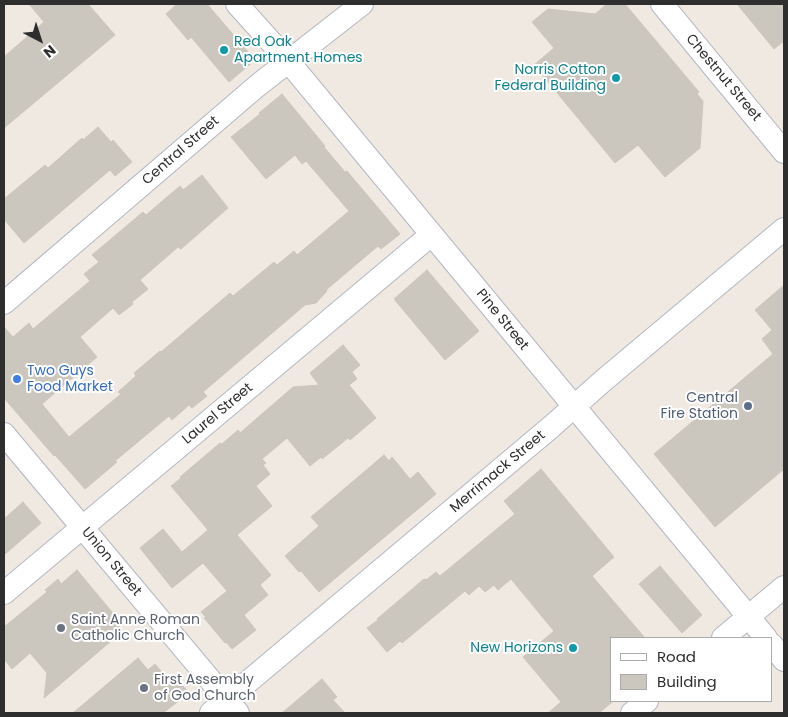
<!DOCTYPE html>
<style>
body{margin:0}
#map{position:relative;width:788px;height:717px;overflow:hidden;background:#efe9e1;font-family:Poppins,sans-serif}
canvas{display:block}
.frame{position:absolute;inset:0;border:5px solid #2e2e2e;pointer-events:none}
.legend{position:absolute;left:610px;top:637px;width:162px;height:65px;box-sizing:border-box;background:#fff;border:1px solid #ababab;margin:0;padding:6px 9px;list-style:none;font-size:15px;color:#2e2e2e}
.legend li{display:flex;align-items:center;gap:10px;height:25px}
.legend b{width:25px;border:1px solid #ababab}
.north{position:absolute;left:15px;top:15px;width:50px;height:50px;-webkit-text-stroke:4px #fff;paint-order:stroke;rotate:140deg;font-size:14px;font-weight:700;line-height:20px;text-align:center;color:#2e2e2e}
.north::after{content:'';display:block;margin:auto;width:18px;height:22px;background:#2e2e2e;clip-path:polygon(50% 0,100% 100%,50% 72%,0 100%)}
</style>
<div id="map">
<canvas width="788" height="717"></canvas>
<div class="frame"></div>
<ul class="legend">
<li><b style="height:6px;background:#fff"></b>Road</li>
<li><b style="height:14px;background:#cbc7bf"></b>Building</li>
</ul>
<div class="north">N</div>
</div>
<script>
const ctx = document.querySelector('canvas').getContext('2d');
ctx.lineJoin = 'round';
function fillPath(path, color) { ctx.fillStyle = color; ctx.fill(path, 'evenodd'); }
const toPath = rows => new Path2D(rows.map(r => 'M' + r).join(''));
function trace(path, color, width, dash) { ctx.strokeStyle = color; ctx.lineWidth = width; ctx.lineCap = dash ? 'butt' : 'round'; ctx.setLineDash(dash || []); ctx.stroke(path); }
function write(font, color, halo, rows, align = 'center') {
  ctx.font = font + ' Poppins,sans-serif'; ctx.lineWidth = 4; ctx.setLineDash([]); ctx.textBaseline = 'middle'; ctx.strokeStyle = halo; ctx.fillStyle = color; for (const [text, x, y, turn = 0] of rows) {
    ctx.save(); ctx.translate(x, y); ctx.rotate((+turn || 0) * Math.PI / 180); ctx.textAlign = isNaN(turn) ? turn : align; if (halo) ctx.strokeText(text, 0, 0); ctx.fillText(text, 0, 0); ctx.restore();
  }
}
const building = toPath([
 [29,4,88,4,115,35,4,128,4,57,44,22,29,4],
 [177,4,207,4,255,60,229,82,191,37,188,40,166,14,177,4],
 [607,4,625,4,699,92,697,94,703,101,700,148,665,177,638,145,615,163,534,65,554,48,532,22,548,9,595,14,607,4],
 [737,4,784,4,784,41,774,49,737,4],
 [282,94,325,146,324,147,345,172,347,171,400,234,381,249,378,246,326,290,327,291,316,303,305,305,203,392,207,396,192,408,189,405,172,420,169,416,115,461,117,462,85,489,55,455,54,456,4,398,4,327,13,337,29,323,33,329,90,281,84,274,99,262,92,255,143,212,146,215,180,186,183,190,202,175,228,208,181,249,178,247,140,280,148,289,132,302,133,304,119,315,113,308,80,337,97,357,42,404,69,437,121,394,118,392,136,376,134,373,160,351,161,352,230,293,233,296,274,262,277,265,294,251,297,255,349,211,306,161,302,164,295,155,266,179,231,137,260,114,259,113,282,94],
 [98,127,111,142,113,140,132,162,115,176,110,170,24,243,4,219,4,199,45,165,48,168,82,138,83,140,98,127],
 [427,270,479,331,445,360,394,299,427,270],
 [784,285,784,469,715,527,654,454,773,354,762,339,772,330,755,310,784,285],
 [343,345,360,365,352,372,357,379,349,385,376,418,350,440,348,438,322,459,321,457,310,466,287,438,262,459,266,463,263,465,270,474,256,486,272,506,237,535,271,575,260,585,268,595,244,615,256,630,232,649,226,642,225,643,204,618,206,617,201,612,227,591,203,563,172,588,140,548,163,529,182,552,208,530,171,486,181,478,180,477,220,443,222,444,238,430,240,433,293,387,319,385,310,373,343,345],
 [384,455,389,461,392,457,410,479,418,472,436,494,319,592,301,571,299,572,285,556,319,526,311,517,384,455],
 [541,469,614,557,592,576,645,638,612,638,612,702,599,713,548,713,561,702,523,657,554,631,511,579,498,590,494,585,485,592,479,586,469,595,465,591,402,643,400,641,387,652,367,628,378,620,377,619,424,579,426,580,436,572,440,576,515,514,504,501,541,469],
 [23,502,41,523,4,555,4,519,23,502],
 [660,566,702,615,682,633,639,584,660,566],
 [77,570,122,624,106,637,110,642,44,698,47,673,30,653,12,669,4,659,4,627,47,592,45,590,58,579,61,584,77,570],
 [138,658,148,670,155,664,171,683,177,679,189,693,163,713,73,713,138,658],
 [322,679,337,697,333,700,345,713,282,713,322,679]
]);
fillPath(building, '#cbc7bf');
trace(building, '#cbc5ba', 1);
const street = toPath([
 [237,4,288,61,766,638],
 [662,4,784,152],
 [4,303,257,86,362,4],
 [4,434,238,713],
 [4,593,431,235],
 [723,638,784,587],
 [772,645,784,660],
 [211,713,551,427,604,380,784,229],
 [632,713,647,701]
]);
trace(street, '#b4b7c1', 24);
trace(street, '#fff', 22);
for (const [x, y, r, color] of [
 [224,50,5,"#0f9aa8"],
 [616,78,5,"#0f9aa8"],
 [17,379,5,"#3f7fe0"],
 [748,406,5,"#5c6f8a"],
 [61,628,5,"#6b7280"],
 [573,648,5,"#0f9aa8"],
 [144,688,5,"#6b7280"]
]) { const dot = new Path2D(); dot.arc(x, y, r, 0, 2 * Math.PI); ctx.fillStyle = color; ctx.fill(dot); trace(dot, '#fff', 2); }
write('14px', '#0d838f', '#fff', [
 ["Red Oak",234,42,"left"],
 ["Apartment Homes",234,58,"left"],
 ["Norris Cotton",606,70],
 ["Federal Building",606,86],
 ["New Horizons",563,648]
], 'right');
write('14px', '#2e2e2e', '#fff', [
 ["Chestnut Street",723,78,50],
 ["Central Street",181,151,-41],
 ["Pine Street",502,320,51],
 ["Laurel Street",218,414,-40],
 ["Merrimack Street",498,472,-40],
 ["Union Street",111,562,50]
]);
write('14px', '#366cbe', '#fff', [
 ["Two Guys",27,371],
 ["Food Market",27,387]
], 'left');
write('14px', '#4e5e75', '#fff', [
 ["Central",738,398],
 ["Fire Station",738,414]
], 'right');
write('14px', '#5b616d', '#fff', [
 ["Saint Anne Roman",71,620],
 ["Catholic Church",71,636],
 ["First Assembly",154,680],
 ["of God Church",154,696]
], 'left');
</script>
